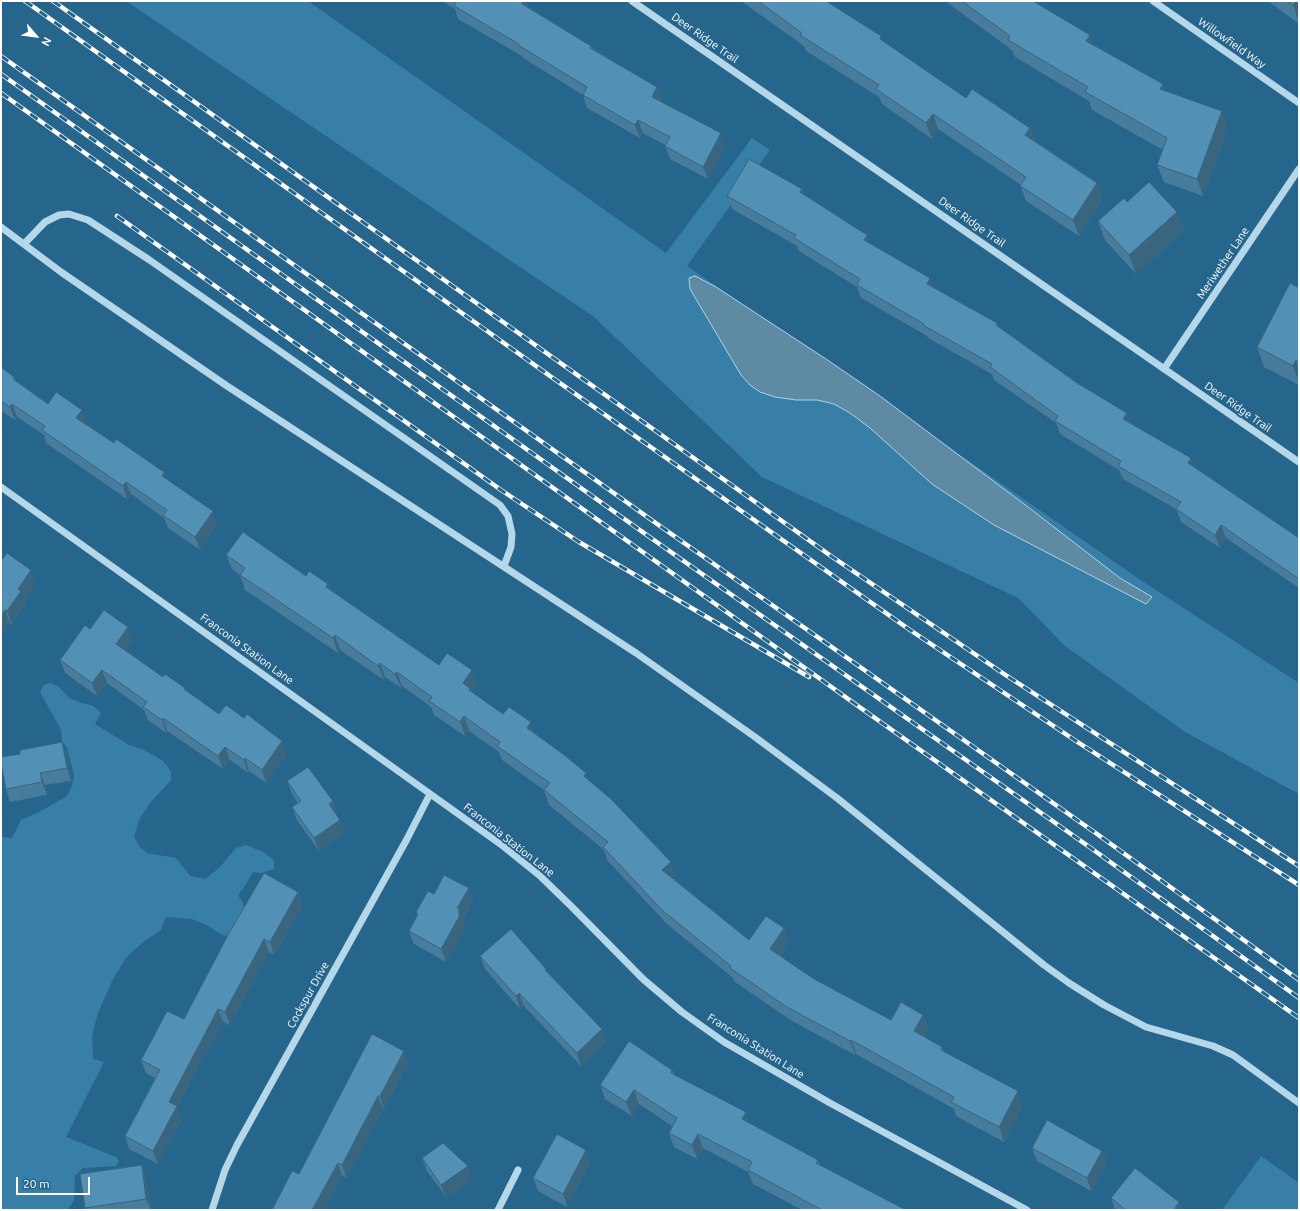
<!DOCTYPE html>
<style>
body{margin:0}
#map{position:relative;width:1300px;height:1211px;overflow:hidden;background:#26658c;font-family:Ubuntu,sans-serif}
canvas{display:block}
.frame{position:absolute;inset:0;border:2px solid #fff;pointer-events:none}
.north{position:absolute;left:16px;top:16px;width:40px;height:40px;-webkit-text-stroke:3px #26658c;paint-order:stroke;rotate:118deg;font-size:11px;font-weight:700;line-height:16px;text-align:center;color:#fff}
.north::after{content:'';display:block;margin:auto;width:14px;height:18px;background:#fff;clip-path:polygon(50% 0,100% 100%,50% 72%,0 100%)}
.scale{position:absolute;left:16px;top:1177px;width:74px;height:18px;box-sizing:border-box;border:2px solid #fff;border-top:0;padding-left:5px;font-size:12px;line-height:14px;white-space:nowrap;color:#fff;-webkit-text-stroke:3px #26658c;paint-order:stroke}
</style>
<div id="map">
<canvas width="1300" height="1211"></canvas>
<div class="frame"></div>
<div class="north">N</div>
<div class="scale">20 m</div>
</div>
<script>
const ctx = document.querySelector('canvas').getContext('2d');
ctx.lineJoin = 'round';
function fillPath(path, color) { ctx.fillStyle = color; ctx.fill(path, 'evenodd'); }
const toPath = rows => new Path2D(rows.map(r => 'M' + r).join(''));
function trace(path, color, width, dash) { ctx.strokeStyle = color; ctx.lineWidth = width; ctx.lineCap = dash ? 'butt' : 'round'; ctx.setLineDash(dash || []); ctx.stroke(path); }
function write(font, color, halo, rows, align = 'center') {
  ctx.font = font + ' Ubuntu,sans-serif'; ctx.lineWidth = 4; ctx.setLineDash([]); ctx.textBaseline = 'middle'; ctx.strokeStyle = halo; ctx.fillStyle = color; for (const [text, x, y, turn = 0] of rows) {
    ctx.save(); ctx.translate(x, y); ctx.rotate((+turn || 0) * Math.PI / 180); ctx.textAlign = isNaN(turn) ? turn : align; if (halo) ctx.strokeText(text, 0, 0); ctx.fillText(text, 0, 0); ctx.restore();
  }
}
fillPath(toPath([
 [126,1,308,1,666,253,752,138,770,150,687,266,1142,581,1299,683,1299,794,1185,732,1065,646,1018,598,762,477,594,317],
 [50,683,59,687,69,698,79,702,93,706,101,713,95,724,129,745,144,750,162,760,171,771,171,780,151,802,140,818,134,836,139,846,147,853,176,858,190,876,205,879,219,868,236,848,246,845,263,852,274,860,274,869,262,873,253,872,246,884,238,895,243,903,246,916,230,936,222,935,207,925,192,919,166,917,161,930,142,943,126,958,113,979,98,1013,92,1036,93,1059,104,1062,66,1137,116,1157,119,1161,116,1166,83,1168,75,1176,74,1200,68,1210,1,1210,1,834,3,837,12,838,21,820,39,812,67,796,72,786,74,775,67,748,62,741,61,730,40,692,44,685],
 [1261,1156,1299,1183,1299,1210,1222,1210]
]), '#377fa7');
const water = toPath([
 [695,276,716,287,826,359,880,396,1028,507,1120,578,1152,597,1146,604,994,525,932,484,870,428,850,413,834,404,817,400,796,400,775,397,760,392,750,385,741,375,690,289,689,278,695,276]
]);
fillPath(water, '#5f8aa3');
trace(water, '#a9d4eb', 1);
trace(toPath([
 [632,1,1299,462],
 [1153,1,1299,103],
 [1,227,61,272,227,386,636,653,755,737,837,798,1044,965,1069,983,1104,1005,1146,1027,1213,1046,1233,1055,1299,1103],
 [24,244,45,222,59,215,69,214,88,220,148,259,500,505,508,516,512,534,511,547,504,566],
 [1164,369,1299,169],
 [1,487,503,846,539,875,570,905,643,979,682,1012,724,1042,830,1103,1027,1210],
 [212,1210,225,1170,237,1145,407,839,430,794],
 [498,1210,518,1170]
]), '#b5d7ea', 7);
const rail = toPath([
 [25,1,550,376,910,630,1076,741,1299,885],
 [53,1,831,556,1004,674,1299,866],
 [1,56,660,526,1097,834,1299,980],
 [1,74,651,538,1088,846,1299,998],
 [1,93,858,706,1299,1018],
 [117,216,501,490,579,542,809,677]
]);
trace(rail, '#fff', 4.5);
trace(rail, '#26658c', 3, [9]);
fillPath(toPath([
 [442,1,526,1,528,7,591,46,593,49,657,87,662,100,661,102,725,146,708,179,670,159,665,146,665,145,643,133,640,138,587,108,583,95,523,58,522,56,458,19,455,9],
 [741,1,826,1,881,36,883,41,966,98,1030,128,1035,142,1097,183,1103,199,1079,236,1026,201,1020,186,1021,185,938,129,932,139,882,104,879,97,806,51,804,46],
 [945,1,1033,1,1094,45,1163,84,1166,91,1228,129,1203,196,1164,182,1157,165,1163,150,1092,110,1089,101,1015,57,1012,50],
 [1268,1,1299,1,1299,24],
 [802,189,804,195,867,235,870,243,934,288,997,323,999,327,1077,383,1127,413,1130,423,1299,538,1299,588,1226,538,1220,548,1181,522,1176,509,1123,479,1119,470,1060,434,1056,423,994,380,992,374,928,338,927,336,861,298,857,287,799,251,797,246,732,209,727,196],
 [1127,202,1177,212,1184,231,1136,274,1105,240,1098,221],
 [1299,288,1299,385,1264,367,1257,347],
 [1,367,14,377,16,381,48,404,87,423,86,424,114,443,164,472,167,479,217,524,200,550,168,528,164,518,131,494,127,499,46,443,44,435,17,417,15,420,3,412,2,415,1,415],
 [226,555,306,576,328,584,331,590,439,665,472,670,477,684,472,692,472,693,503,714,535,734,589,781,676,876,673,878,749,940,784,928,789,942,780,956,814,979,891,1020,923,1015,928,1029,924,1036,942,1047,944,1052,1023,1105,1004,1142,956,1116,954,1109,856,1054,855,1055,792,1021,735,982,733,978,667,924,608,861,603,849,549,805,544,790,502,760,499,752,469,731,465,736,434,715,431,707,402,686,401,688,385,677,384,680,340,650,338,653,245,590,240,575,232,569],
 [1,561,36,583,24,600,25,604,12,624,10,623,1,636],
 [90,629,133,640,125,650,163,677,186,691,219,714,287,754,266,783,249,771,248,773,230,760,223,769,167,731,166,733,148,720,144,710,107,683,97,696,65,673,60,660],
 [62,742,66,755,71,781,45,785,47,795,10,802,6,789,20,754],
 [287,781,333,801,337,814,336,815,345,833,319,851,297,820,292,807,298,803,292,794],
 [469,888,473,901,463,920,464,922,464,930,446,962,414,944,409,931,417,916,416,912,434,894],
 [298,892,303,905,274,955,269,952,230,1025,223,1022,177,1107,182,1119,158,1164,129,1149,125,1136,155,1078,146,1073,141,1060,184,1019],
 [480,956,546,969,548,973,602,1029,606,1042,581,1066,524,1006,520,1009,485,969],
 [404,1051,408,1064,384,1109,383,1109,346,1178,342,1175,324,1210,272,1210,299,1174],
 [672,1070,674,1074,749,1123,818,1160,820,1165,906,1210,802,1210,753,1184,748,1172,703,1148,697,1159,674,1147,669,1133,672,1126,639,1104,632,1116,605,1099,600,1085],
 [1032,1148,1102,1151,1107,1163,1091,1191,1037,1161],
 [422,1158,473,1179,446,1197,427,1171],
 [591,1162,567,1207,538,1191,533,1178],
 [142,1165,146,1178,151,1210,86,1210,85,1208],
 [1111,1198,1179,1202,1182,1210,1115,1210]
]), '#477c9c');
fillPath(toPath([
 [523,1,526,1,529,12,522,4],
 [1296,1,1299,1,1299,22,1293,5],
 [1090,35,1096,52,1086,41],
 [881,36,887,51,880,39],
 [1163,84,1170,102,1160,89],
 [657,87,662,100,657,110,652,97],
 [1222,111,1228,129,1203,196,1197,179],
 [933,114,938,129,932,139,926,123],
 [638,120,643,133,640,138,635,125],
 [1030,128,1035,143,1025,135],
 [721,133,725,146,708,179,703,167],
 [1097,183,1103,199,1079,236,1073,220],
 [802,189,806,202,800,192],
 [1177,212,1184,231,1136,274,1129,255],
 [867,235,872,248,864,240],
 [930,278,935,291,927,284],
 [1296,360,1299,370,1299,383,1293,366],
 [12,404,17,417,15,420,10,407],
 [1,406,3,412,2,415,1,414],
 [82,410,87,423,81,431,76,418],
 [1127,413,1131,426,1123,419],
 [1191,458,1195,471,1188,463],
 [164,472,169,485,162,476],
 [126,482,131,494,127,499,123,486],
 [213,511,217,524,200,550,195,537],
 [1221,525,1226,538,1220,548,1215,535],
 [31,570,36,583,24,600,25,604,12,624,7,611,18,589],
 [328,584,334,598,326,587],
 [5,610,10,623,1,636,1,616],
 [128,627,133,640,121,656,116,644],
 [335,635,340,650,338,653,333,638],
 [380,663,385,677,384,680,378,666],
 [102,670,107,683,97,696,92,683],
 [472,670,477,684,472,692,476,702,463,683],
 [397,672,402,686,401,688,395,674],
 [464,716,469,731,465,736,460,722],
 [163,718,167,731,166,733,162,720],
 [531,722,536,736,527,728],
 [282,741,287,754,266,783,262,770],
 [62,742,66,755,71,781,67,768],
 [225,747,230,760,223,769,218,756],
 [245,758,249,771,248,773,244,760],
 [40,773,45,785,47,795,42,782],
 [586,773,592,787,584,776],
 [333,801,337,814,333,817,329,804],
 [340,820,345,833,319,851,314,838],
 [671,862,676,876,668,884,662,870],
 [469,888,473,901,463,920,464,922,464,930,446,962,441,949,457,908],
 [298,892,303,905,274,955,270,942],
 [784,928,789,942,775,963,770,949],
 [264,939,269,952,230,1025,225,1012],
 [519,993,524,1006,520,1009,516,996],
 [218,1009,223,1022,177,1107,182,1119,158,1164,153,1151,169,1102],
 [923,1015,928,1029,919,1045,914,1031],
 [602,1029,606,1042,581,1066,577,1053],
 [851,1040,856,1054,855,1055,850,1041],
 [404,1051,408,1064,384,1109,380,1096],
 [634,1090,639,1104,632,1116,626,1102],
 [1018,1091,1023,1105,1004,1142,999,1127],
 [378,1096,383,1109,346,1178,342,1165],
 [746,1112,751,1126,742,1119],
 [698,1134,703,1148,697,1159,692,1145],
 [586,1150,591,1162,567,1207,563,1194],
 [1102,1151,1107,1163,1091,1191,1087,1178],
 [338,1163,342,1175,324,1210,312,1210],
 [142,1165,146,1178,151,1210,146,1199],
 [468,1166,473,1179,446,1197,441,1185],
 [1179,1202,1182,1210,1174,1210]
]), '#39657f');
const building = toPath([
 [456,1,523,1,522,4,591,46,590,48,657,87,652,97,721,133,703,167,665,146,670,137,638,120,635,125,583,95,587,87,518,45,519,44,454,6,456,1],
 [758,1,826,1,881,36,880,39,966,98,972,89,1030,128,1025,135,1097,183,1073,220,1020,186,1026,177,933,114,926,123,876,89,879,85,800,35,802,33,758,1],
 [962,1,1033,1,1090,35,1086,41,1163,84,1160,89,1222,111,1197,179,1157,165,1167,138,1085,92,1088,87,1008,40,1010,36,962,1],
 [1287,1,1296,1,1293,5,1287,1],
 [749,159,802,189,800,192,867,235,864,240,930,278,927,284,997,323,996,325,1077,383,1127,413,1123,419,1191,458,1188,463,1299,538,1299,579,1221,525,1215,535,1176,509,1181,502,1118,466,1121,461,1055,421,1058,416,990,367,992,364,923,325,924,324,857,285,860,279,794,238,796,235,727,196,749,159],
 [1149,182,1177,212,1129,255,1098,221,1124,198,1127,202,1149,182],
 [1290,283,1299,288,1299,363,1296,360,1293,366,1257,347,1290,283],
 [1,367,14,377,13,379,48,404,56,392,82,410,76,418,114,443,116,439,164,472,162,476,213,511,195,537,163,515,167,510,126,482,123,486,42,430,45,426,12,404,10,407,1,401,1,367],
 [243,532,306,576,309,571,328,584,326,587,439,665,447,653,472,670,463,683,470,688,469,690,503,714,509,707,531,722,527,728,563,754,586,773,584,776,611,799,671,862,662,870,749,940,766,916,784,928,770,949,814,979,891,1020,901,1002,923,1015,914,1031,942,1047,941,1050,1018,1091,999,1127,951,1102,954,1097,851,1040,850,1041,787,1007,730,968,731,966,662,910,603,847,608,842,544,790,550,783,497,746,500,742,464,716,460,722,429,701,432,697,397,672,395,674,380,663,378,666,335,635,333,638,240,575,245,568,226,555,243,532],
 [7,553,31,570,18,589,21,591,7,611,5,610,1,616,1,561,7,553],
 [104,610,128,627,116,644,163,677,165,674,185,688,184,689,219,714,226,705,244,718,247,714,282,741,262,770,245,758,244,760,225,747,218,756,163,718,162,720,143,707,147,702,102,670,92,683,60,660,85,625,90,629,104,610],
 [62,742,67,768,40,773,42,782,6,789,1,763,1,757,20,754,20,750,62,742],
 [308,767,333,801,329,804,340,820,314,838,292,807,301,801,287,781,308,767],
 [264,873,298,892,270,942,264,939,225,1012,218,1009,169,1102,177,1106,153,1151,125,1136,160,1070,141,1060,167,1011,184,1019,228,935,264,873],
 [444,875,469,888,457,908,459,909,459,917,441,949,409,931,418,914,416,912,428,891,434,894,444,875],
 [511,929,546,969,545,970,602,1029,577,1053,519,993,516,996,480,956,511,929],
 [372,1034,404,1051,380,1096,378,1096,342,1165,338,1163,312,1210,272,1210,292,1171,299,1174,372,1034],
 [629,1041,672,1070,671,1073,746,1112,742,1119,818,1160,816,1163,906,1210,822,1210,748,1170,752,1162,698,1134,692,1145,669,1133,677,1118,634,1090,626,1102,600,1085,629,1041],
 [1047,1120,1102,1151,1087,1178,1032,1148,1047,1120],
 [557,1134,586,1150,563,1194,533,1178,557,1134],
 [443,1143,468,1166,441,1185,422,1158,443,1143],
 [142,1165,146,1199,85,1208,80,1174,142,1165],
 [1135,1168,1179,1202,1174,1210,1126,1210,1111,1198,1135,1168]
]);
fillPath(building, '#5290b5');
trace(building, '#39657f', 1);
write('11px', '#fff', '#26658c', [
 ["Deer Ridge Trail",705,38,35],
 ["Willowfield Way",1232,43,35],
 ["Deer Ridge Trail",972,222,35],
 ["Meriwether Lane",1223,263,-56],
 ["Deer Ridge Trail",1238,407,35],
 ["Franconia Station Lane",247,649,36],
 ["Franconia Station Lane",509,840,38],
 ["Cockspur Drive",308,995,-61],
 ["Franconia Station Lane",756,1046,32]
]);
</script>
